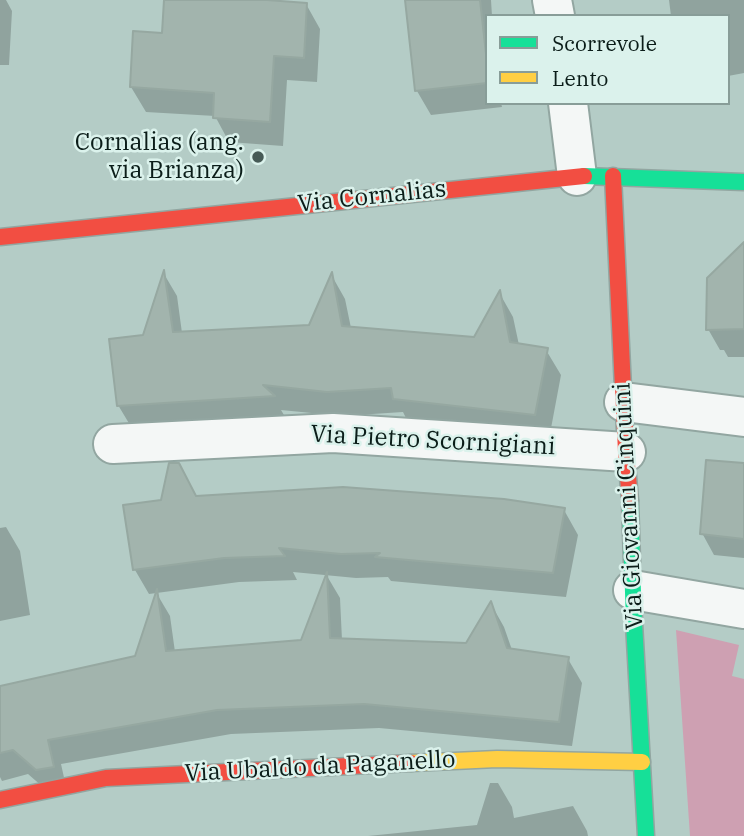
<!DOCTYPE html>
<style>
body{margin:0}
#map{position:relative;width:744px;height:836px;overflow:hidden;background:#b4ccc6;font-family:"IBM Plex Serif",serif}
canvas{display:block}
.legend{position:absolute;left:485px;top:14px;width:245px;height:91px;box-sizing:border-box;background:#dbf2ec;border:2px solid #889d98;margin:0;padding:9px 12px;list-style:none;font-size:21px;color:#0b1d19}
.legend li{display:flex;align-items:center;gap:14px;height:35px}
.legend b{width:35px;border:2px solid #889d98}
</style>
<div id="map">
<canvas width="744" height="836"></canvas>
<ul class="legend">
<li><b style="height:9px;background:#16e098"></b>Scorrevole</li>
<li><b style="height:9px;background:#ffcf43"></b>Lento</li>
</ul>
</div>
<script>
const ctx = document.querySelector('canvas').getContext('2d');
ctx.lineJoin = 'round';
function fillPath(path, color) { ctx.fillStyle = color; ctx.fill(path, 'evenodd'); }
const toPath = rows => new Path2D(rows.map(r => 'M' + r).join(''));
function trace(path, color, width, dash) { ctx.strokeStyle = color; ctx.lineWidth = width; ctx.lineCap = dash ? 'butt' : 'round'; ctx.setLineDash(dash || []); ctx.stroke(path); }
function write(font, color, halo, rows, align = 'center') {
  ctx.font = font + ' "IBM Plex Serif",serif'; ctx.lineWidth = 5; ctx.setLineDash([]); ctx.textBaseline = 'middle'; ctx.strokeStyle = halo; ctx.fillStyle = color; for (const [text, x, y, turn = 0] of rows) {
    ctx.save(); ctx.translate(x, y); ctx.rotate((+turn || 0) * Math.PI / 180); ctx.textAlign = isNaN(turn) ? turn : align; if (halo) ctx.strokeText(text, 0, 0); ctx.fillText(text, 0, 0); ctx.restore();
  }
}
fillPath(toPath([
 [676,630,739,645,732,676,744,679,744,836,690,836]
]), '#cea0b2');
fillPath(toPath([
 [0,0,6,0,12,11,9,65,0,65],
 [166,0,238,0,306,4,320,29,317,82,287,80,283,146,229,142,215,116,146,112,131,87,164,35],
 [407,0,491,0,492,16,487,16,487,103,501,103,502,107,431,115,417,91],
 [669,0,744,0,744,73,728,76,728,16,671,16],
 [744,267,744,357,728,357,724,350,720,350,708,329],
 [164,274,177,296,182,333,310,327,332,276,345,299,351,328,475,339,500,294,513,317,519,345,546,350,561,375,549,439,409,424,403,412,342,416,281,410,287,420,133,430,118,405,144,337],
 [744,465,744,558,714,555,702,533],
 [196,498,564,510,578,535,566,597,391,581,388,577,356,578,293,572,297,580,239,582,149,594,135,570],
 [6,527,20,551,30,615,0,621,0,528],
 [327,576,340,598,342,640,467,645,491,604,504,627,512,650,568,659,582,683,572,746,379,728,231,734,61,764,67,791,51,794,28,774,2,781,0,777,0,688,137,657,157,594,170,616,175,652,303,641],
 [490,783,498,783,512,807,514,818,573,806,587,831,588,836,368,836,477,825]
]), '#0003');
const building = toPath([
 [164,0,267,0,307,3,304,58,274,56,270,122,213,118,214,93,130,87,133,31,162,33,164,0],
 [405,0,480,0,487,63,487,83,415,91,405,0],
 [744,242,744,329,706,330,707,278,744,242],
 [164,270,173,332,309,325,332,272,342,326,474,337,500,290,510,342,548,348,535,415,393,399,391,388,327,392,263,385,275,396,117,406,109,339,143,335,164,270],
 [706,460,744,463,744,539,700,534,706,460],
 [169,463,179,463,196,496,343,487,504,499,565,508,553,573,375,557,380,553,341,554,279,548,285,556,224,558,133,570,123,505,161,500,169,463],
 [327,572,330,638,466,643,491,601,507,648,569,657,559,722,364,704,217,710,48,740,54,767,36,770,13,750,0,753,0,686,135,656,157,589,166,651,301,640,327,572]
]);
fillPath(building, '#a2b4ad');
trace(building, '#96a8a1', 2);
const street = toPath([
 [552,0,555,16],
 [568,103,577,176],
 [624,402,744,417],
 [113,444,333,433,626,452],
 [633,590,744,609]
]);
const fast = toPath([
 [584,176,744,182],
 [630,501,634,623,646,836]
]);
const slow = toPath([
 [411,763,497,759,642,762]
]);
const jam = toPath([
 [613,176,626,452,630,501],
 [0,237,584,176],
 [0,800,106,778,411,763]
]);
trace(street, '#92a6a1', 42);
trace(fast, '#92a6a1', 19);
trace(slow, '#92a6a1', 19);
trace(jam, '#92a6a1', 19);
trace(street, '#f4f7f6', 38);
trace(fast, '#16e098', 16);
trace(slow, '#ffcf43', 16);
trace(jam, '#f24e42', 16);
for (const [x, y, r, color] of [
 [258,157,7,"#465a56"]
]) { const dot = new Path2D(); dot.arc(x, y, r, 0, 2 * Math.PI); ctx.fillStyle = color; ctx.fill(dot); trace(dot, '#dbf2ec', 2.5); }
write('24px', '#0b1d19', '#dbf2ec', [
 ["Cornalias (ang.",244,143],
 ["via Brianza)",244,171]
], 'right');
write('24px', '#0b1d19', '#dbf2ec', [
 ["Via Cornalias",372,197,-6],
 ["Via Pietro Scornigiani",433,441,3],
 ["Via Giovanni Cinquini",629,506,-93],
 ["Via Ubaldo da Paganello",320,767,-3]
]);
</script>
